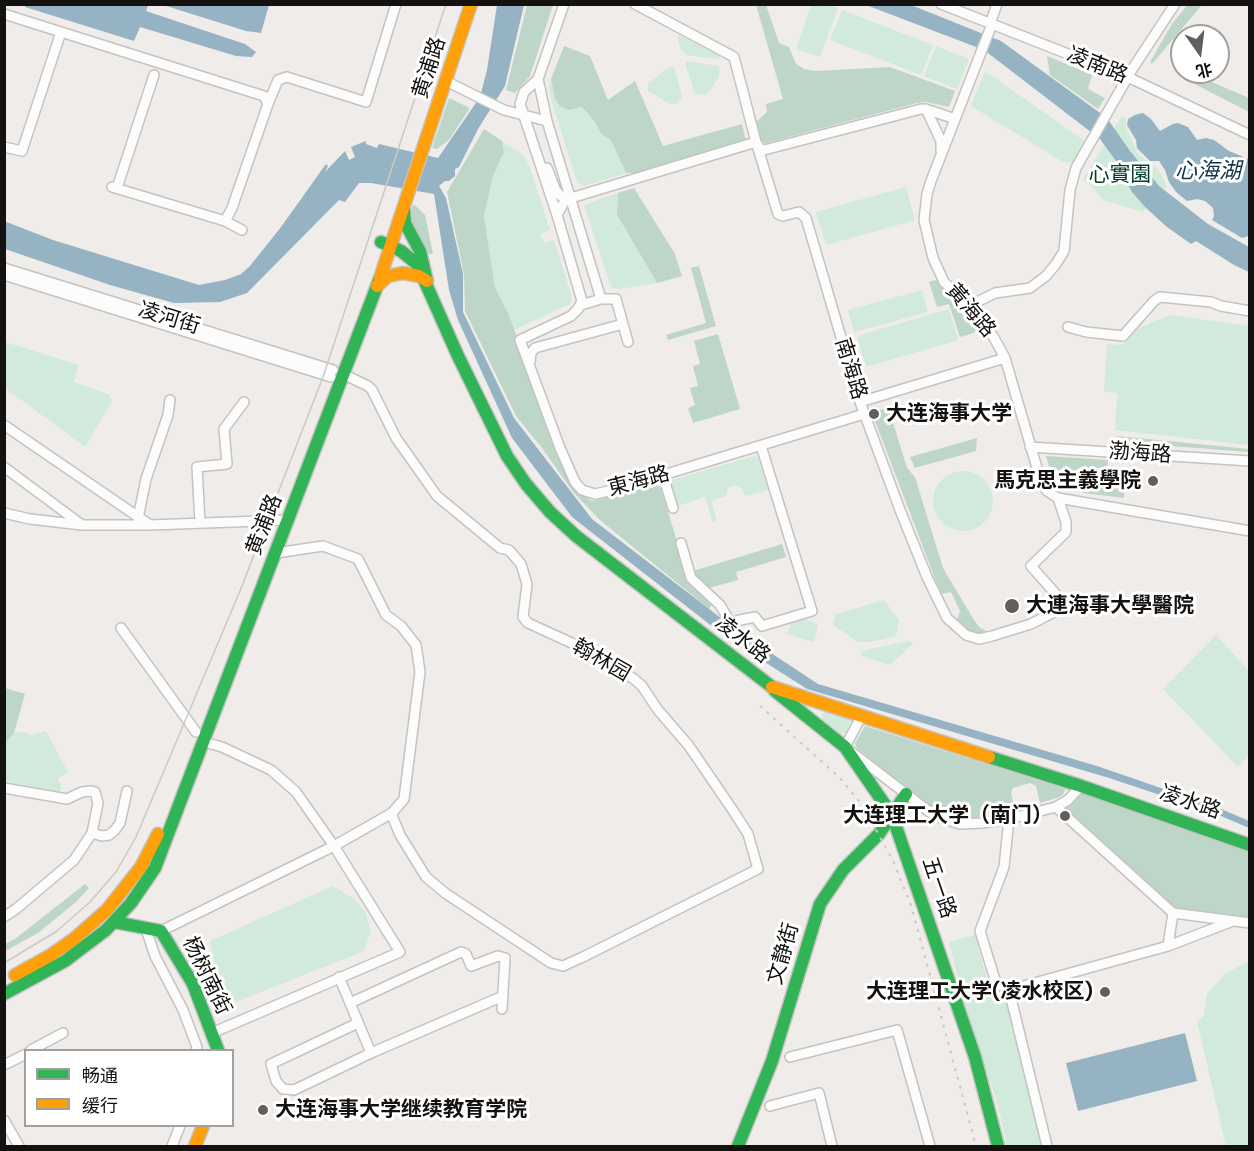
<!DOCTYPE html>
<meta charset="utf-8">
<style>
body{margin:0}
#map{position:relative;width:1254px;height:1151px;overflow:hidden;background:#efece9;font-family:"DM Sans","Noto Sans SC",sans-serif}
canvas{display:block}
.frame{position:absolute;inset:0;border:6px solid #141210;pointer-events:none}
.legend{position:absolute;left:24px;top:1049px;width:210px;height:78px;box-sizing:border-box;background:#fff;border:2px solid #a1a09f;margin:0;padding:8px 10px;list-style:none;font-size:18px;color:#141210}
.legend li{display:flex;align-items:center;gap:12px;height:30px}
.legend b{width:30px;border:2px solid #a1a09f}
.north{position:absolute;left:1170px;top:24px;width:60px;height:60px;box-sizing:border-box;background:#fff;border:2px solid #a1a09f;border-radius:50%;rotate:166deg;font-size:16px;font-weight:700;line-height:24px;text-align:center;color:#141210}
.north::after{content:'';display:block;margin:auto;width:21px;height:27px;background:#615e5c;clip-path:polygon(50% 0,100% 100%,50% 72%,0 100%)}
</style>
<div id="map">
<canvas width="1254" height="1151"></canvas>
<div class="frame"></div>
<ul class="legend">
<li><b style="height:8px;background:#30b455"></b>畅通</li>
<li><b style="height:8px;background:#ff9f0a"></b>缓行</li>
</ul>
<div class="north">北</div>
</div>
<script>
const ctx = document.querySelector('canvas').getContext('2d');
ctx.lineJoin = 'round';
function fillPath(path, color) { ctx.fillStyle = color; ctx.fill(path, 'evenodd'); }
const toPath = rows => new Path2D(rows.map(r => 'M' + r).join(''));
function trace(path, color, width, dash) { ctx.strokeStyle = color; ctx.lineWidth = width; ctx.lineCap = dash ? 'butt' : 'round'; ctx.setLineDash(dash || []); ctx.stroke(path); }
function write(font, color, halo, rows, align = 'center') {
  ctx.font = font + ' "DM Sans","Noto Sans SC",sans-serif'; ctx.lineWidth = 6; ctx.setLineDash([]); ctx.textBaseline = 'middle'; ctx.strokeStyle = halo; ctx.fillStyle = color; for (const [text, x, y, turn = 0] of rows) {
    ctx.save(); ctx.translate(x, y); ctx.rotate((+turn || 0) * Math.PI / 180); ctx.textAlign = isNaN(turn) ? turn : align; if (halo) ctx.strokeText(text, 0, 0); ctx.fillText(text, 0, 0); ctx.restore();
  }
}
fillPath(toPath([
 [811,5,827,5,838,8,820,57,796,49],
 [842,10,933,45,921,75,830,40],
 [679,35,721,57,717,59,687,55,681,50,677,36],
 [936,46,969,59,957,89,924,76],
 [686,61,718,66,720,71,719,77,710,91,705,95,695,94,685,63],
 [672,67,675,69,682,97,676,104,670,104,648,91,648,84,668,68],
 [985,71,1086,142,1073,163,1063,162,971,106],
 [551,79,555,99,569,110,581,107,595,122,602,135,611,140,626,173,584,186,577,182,552,102,549,88],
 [1122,116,1126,119,1126,127,1138,154,1158,169,1167,186,1143,212,1103,200,1093,187,1083,179],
 [502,141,524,156,529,165,550,230,540,234,544,243,554,240,572,297,570,304,514,330,495,288,484,216,493,176,504,152],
 [906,187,915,220,826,245,816,212],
 [618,193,617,216,657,283,619,289,611,287,584,205],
 [922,290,928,312,854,332,848,310],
 [949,309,958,340,866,367,857,336],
 [1170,315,1249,326,1249,445,1115,430,1117,393,1104,392,1107,344,1122,345,1139,328],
 [5,342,79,365,74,382,109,394,112,401,85,447,5,388],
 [754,456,758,458,768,490,745,496,743,490,737,485,728,488,726,496,711,501,717,521,713,523,705,497,678,506,671,484,672,480],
 '933 501a30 30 0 1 1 60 0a30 30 0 1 1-60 0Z',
 [884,600,899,620,896,636,871,642,858,642,833,625,836,614],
 [805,619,818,624,814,642,787,634,792,622],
 [1216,635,1249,671,1249,755,1238,767,1163,689],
 [908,641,913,644,890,665,862,656,860,659,862,652,866,650],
 [824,712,831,712,852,719,845,734,839,734,823,722,822,715],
 [46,731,68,772,58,778,61,784,60,792,5,781,4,743,14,733,23,732,32,735],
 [333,886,353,898,365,911,371,931,364,951,236,1002,218,981,210,941],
 [975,935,992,999,1006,996,1043,1146,1007,1146,998,1106,965,1005,949,942],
 [1249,961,1249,1146,1226,1146,1197,1021,1203,1018,1207,994,1225,974]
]), '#d2eadc');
fillPath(toPath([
 [1188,4,1202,5,1152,64,1150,62,1172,24],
 [527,5,553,5,530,76,515,93,506,90],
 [756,5,766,5,779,43,789,47,796,64,804,69,815,71,890,67,955,91,949,107,926,102,917,103,766,143,762,142,756,122,767,112,766,104,783,99],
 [564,46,590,56,608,100,635,81,663,146,742,124,746,141,640,173,626,173,611,140,602,135,595,122,582,107,569,110,560,106,555,99,551,79],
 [1047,56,1092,75,1088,89,1105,98,1098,109,1050,75],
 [1191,73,1249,98,1249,112,1183,78],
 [449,98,470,108,449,140,437,149,432,148],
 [484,129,502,141,504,152,493,176,484,216,495,288,508,313,556,444,585,496,592,501,654,483,660,487,689,579,713,602,709,609,600,520,573,492,542,448,516,416,465,311,464,275,447,192],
 [634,188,675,254,682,276,657,283,617,215,618,193],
 [415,205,425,215,433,254,429,254,412,224,412,206],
 [699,266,716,326,668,340,666,335,706,323,691,268],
 [936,280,964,317,976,329,977,332,960,337,949,304,937,307,929,282],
 [718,334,740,409,693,423,688,408,695,405,690,388,698,386,693,366,700,364,694,341],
 [884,409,890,413,907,468,915,477,943,568,974,620,980,628,985,630,986,633,977,634,967,631,957,620,960,611,951,592,942,594,936,581,872,413],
 [1117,436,1249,449,1249,452,1117,442],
 [977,438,976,451,915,468,910,457],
 [1046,456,1108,460,1106,487,1124,490,1124,498,1084,493,1068,488,1052,476],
 [782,544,786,557,736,572,738,580,705,589,696,580,693,571],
 [5,688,25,694,14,733,5,743],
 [865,726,1065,789,1063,795,1057,798,1040,803,1036,786,1030,783,1013,788,1011,793,1015,810,974,818,954,816,937,810,912,793,857,748,855,743],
 [1081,786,1249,849,1249,923,1173,913,1056,807],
 [85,884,89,888,76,902,38,933,5,951,5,944,15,939]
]), '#bed6c8');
fillPath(toPath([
 [25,5,148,5,146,11,245,44,256,52,252,57,236,56,140,27,134,41,25,7],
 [163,5,269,5,261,33,246,31],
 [497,5,524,5,505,86,478,129,459,167,455,169,455,176,449,181,445,181,439,186,446,198,463,274,463,312,514,418,592,519,739,632,818,684,1097,766,1219,808,1249,821,1249,828,1214,813,1106,777,807,689,727,638,572,517,512,438,458,320,449,290,434,194,371,183,359,183,345,202,339,200,247,293,220,302,174,303,110,285,5,249,4,221,53,240,199,285,225,280,241,274,250,266,281,227,326,164,328,166,325,172,345,151,349,160,355,157,351,147,366,141,366,144,377,148,379,144,438,158,480,97,487,70],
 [866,5,911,5,1001,41,1107,118,1130,151,1159,186,1208,224,1249,247,1249,272,1234,265,1196,241,1191,244,1167,227,1145,207,1132,192,1124,176,1124,172,1100,139,984,50],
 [1143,113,1151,119,1160,131,1173,124,1178,123,1188,127,1197,140,1206,138,1214,140,1229,151,1249,159,1249,236,1242,238,1212,220,1214,216,1213,208,1205,201,1197,199,1187,201,1176,192,1169,182,1165,170,1159,161,1150,161,1137,148,1136,140,1127,125,1128,119,1135,115],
 [1185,1033,1197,1081,1078,1111,1066,1063]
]), '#96b3c3');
const street = toPath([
 [564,4,538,79,547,121,601,299],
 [635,4,734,57,756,142,778,214,783,216,799,212,806,218,860,402,900,510,927,577,947,618,966,635,979,639,992,636,1031,624,1064,607,1062,601,1031,566,1066,532,1066,522,1058,498],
 [941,4,1134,80,1250,135],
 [4,14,61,32],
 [990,24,997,4],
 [992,24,931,181,927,194,924,220,933,258,944,282,969,306,993,336,1005,358,1042,485,1047,491,1058,498,1250,531],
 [538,79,524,92,520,104,557,215,582,301,578,309,571,316,520,340,560,448,575,482,582,490,595,494,617,489,864,414],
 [446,81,504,110,547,121],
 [268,104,278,80,287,77,366,102,396,4],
 [926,109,941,141,941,151],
 [4,147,22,151,61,32,264,96,268,104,232,208,225,221],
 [547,168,556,191,561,196,571,198],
 [112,187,225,221,242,230],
 [117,188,154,75],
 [557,215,564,202,571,198,756,142,761,150,764,150,921,109,932,111,955,119],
 [4,268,333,370],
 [4,275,331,377],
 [581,305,601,299,616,299,628,342],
 [969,306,995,293,1030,288,1046,276,1056,264,1064,251,1070,190,1076,168,1131,71,1175,4],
 [1068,327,1086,332,1123,336,1154,301,1160,297,1211,302,1221,306,1250,311],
 [530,362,531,353,535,348,623,324],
 [343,374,368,386,372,390,396,438,437,496,500,548,509,550,521,564,527,584,523,617,528,623,598,655,634,679,642,686,658,710,689,746,734,812,748,834,758,869,583,957,563,966,551,963,445,893,426,877,400,835,391,813],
 [860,402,1005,358],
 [4,425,150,525],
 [1030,447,1250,461],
 [4,467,82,525],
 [663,476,673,508],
 [4,513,30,519,82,525,150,525,288,520],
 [138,518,146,479,168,415,170,400],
 [200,523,197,467,227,464,224,429,244,402],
 [681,543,691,578,720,605,730,622,755,617,762,626,812,611,761,446],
 [121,628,196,732],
 [861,717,845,747,935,816,960,824,982,823,1009,819,1056,807,1068,800,1081,786],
 [204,742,222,747,271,770,296,792,334,846,400,952,212,1033],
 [4,788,67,799,82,792,91,791,95,792,98,803,92,833,74,860,16,909,4,917],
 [1056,807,1173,913,1250,923],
 [1009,819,1004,867,980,931,996,983,1009,990,1047,1146],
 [92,833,102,836,109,835,115,830,120,823,127,791],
 [161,931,334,846,392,813,404,799,420,672,416,645,401,626,386,615,358,559,323,546,276,553],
 [147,932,155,956,183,1010,197,1047,196,1050],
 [1168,946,1233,921],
 [339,977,371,1053],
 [1009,990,1168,946,1173,913],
 [350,1003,461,952,466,954,471,966,498,956,505,958,502,1009],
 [358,1023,271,1064,276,1081,283,1089,294,1090,371,1053,503,996],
 [31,1050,63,1033],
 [790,1057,897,1030,930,1146],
 [4,1065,26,1054],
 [770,1106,819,1093,832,1146],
 [4,1120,19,1146],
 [172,1146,180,1126]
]);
const fast = toPath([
 [404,209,405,223,420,251,427,281],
 [381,242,401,251,417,264,458,356,507,456,526,484,550,512,576,536,772,687],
 [775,691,845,747,892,815,975,1057,998,1146],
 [989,757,1081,786,1250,845],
 [114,922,161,931,193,984,218,1050],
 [4,994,65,961,106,930,131,903,155,868,380,278],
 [738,1146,772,1061,820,904,843,870,879,834,906,794]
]);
const slow = toPath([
 [380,278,471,4],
 [377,286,388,276,403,273,419,276,427,281],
 [772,687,989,757],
 [15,975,51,955,74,939,107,910,141,867,158,834],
 [195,1146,203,1126]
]);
trace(street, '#c5c3c0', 12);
trace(fast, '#c5c3c0', 15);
trace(slow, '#c5c3c0', 15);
trace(street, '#fdfcfc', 9);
trace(fast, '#30b455', 12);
trace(slow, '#ff9f0a', 12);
trace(toPath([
 [4,963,57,931,90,902,116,872,136,837,240,591,323,377,446,4]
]), '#cac9c8', 1.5);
trace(toPath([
 [760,706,840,778,863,806,893,861,911,905,976,1146]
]), '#cac9c8', 2, [3, 6]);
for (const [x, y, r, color] of [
 [874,414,6,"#615e5c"],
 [1153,481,6,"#615e5c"],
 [1012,606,8,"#615e5c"],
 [1065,816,6,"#615e5c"],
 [1105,992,6,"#615e5c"],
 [263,1110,6,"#615e5c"]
]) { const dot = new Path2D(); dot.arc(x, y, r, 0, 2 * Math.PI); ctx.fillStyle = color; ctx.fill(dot); trace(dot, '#fff', 2); }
write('21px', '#141210', '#fff', [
 ["凌南路",1097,66,22],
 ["黄浦路",430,68,-72],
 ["黃海路",970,311,49],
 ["凌河街",169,319,17],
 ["南海路",850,369,73],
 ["渤海路",1140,454,4],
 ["東海路",639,482,-15],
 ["黄浦路",265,525,-69],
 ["凌水路",742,640,38],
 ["翰林园",601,661,30],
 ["凌水路",1190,803,19],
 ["五一路",938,888,71],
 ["文静街",784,954,-74],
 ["杨树南街",206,976,64]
]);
write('21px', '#00402a', '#fff', [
 ["心實園",1120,175]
]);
write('bold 21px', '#141210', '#fff', [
 ["大连海事大学",886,414],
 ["馬克思主義學院",1141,481,"right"],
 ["大連海事大學醫院",1026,606],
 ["大连理工大学（南门）",1053,816,"right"],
 ["大连理工大学(凌水校区)",1093,992,"right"],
 ["大连海事大学继续教育学院",275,1110]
], 'left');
write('italic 22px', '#103548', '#fff', [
 ["心海湖",1208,172]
]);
</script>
